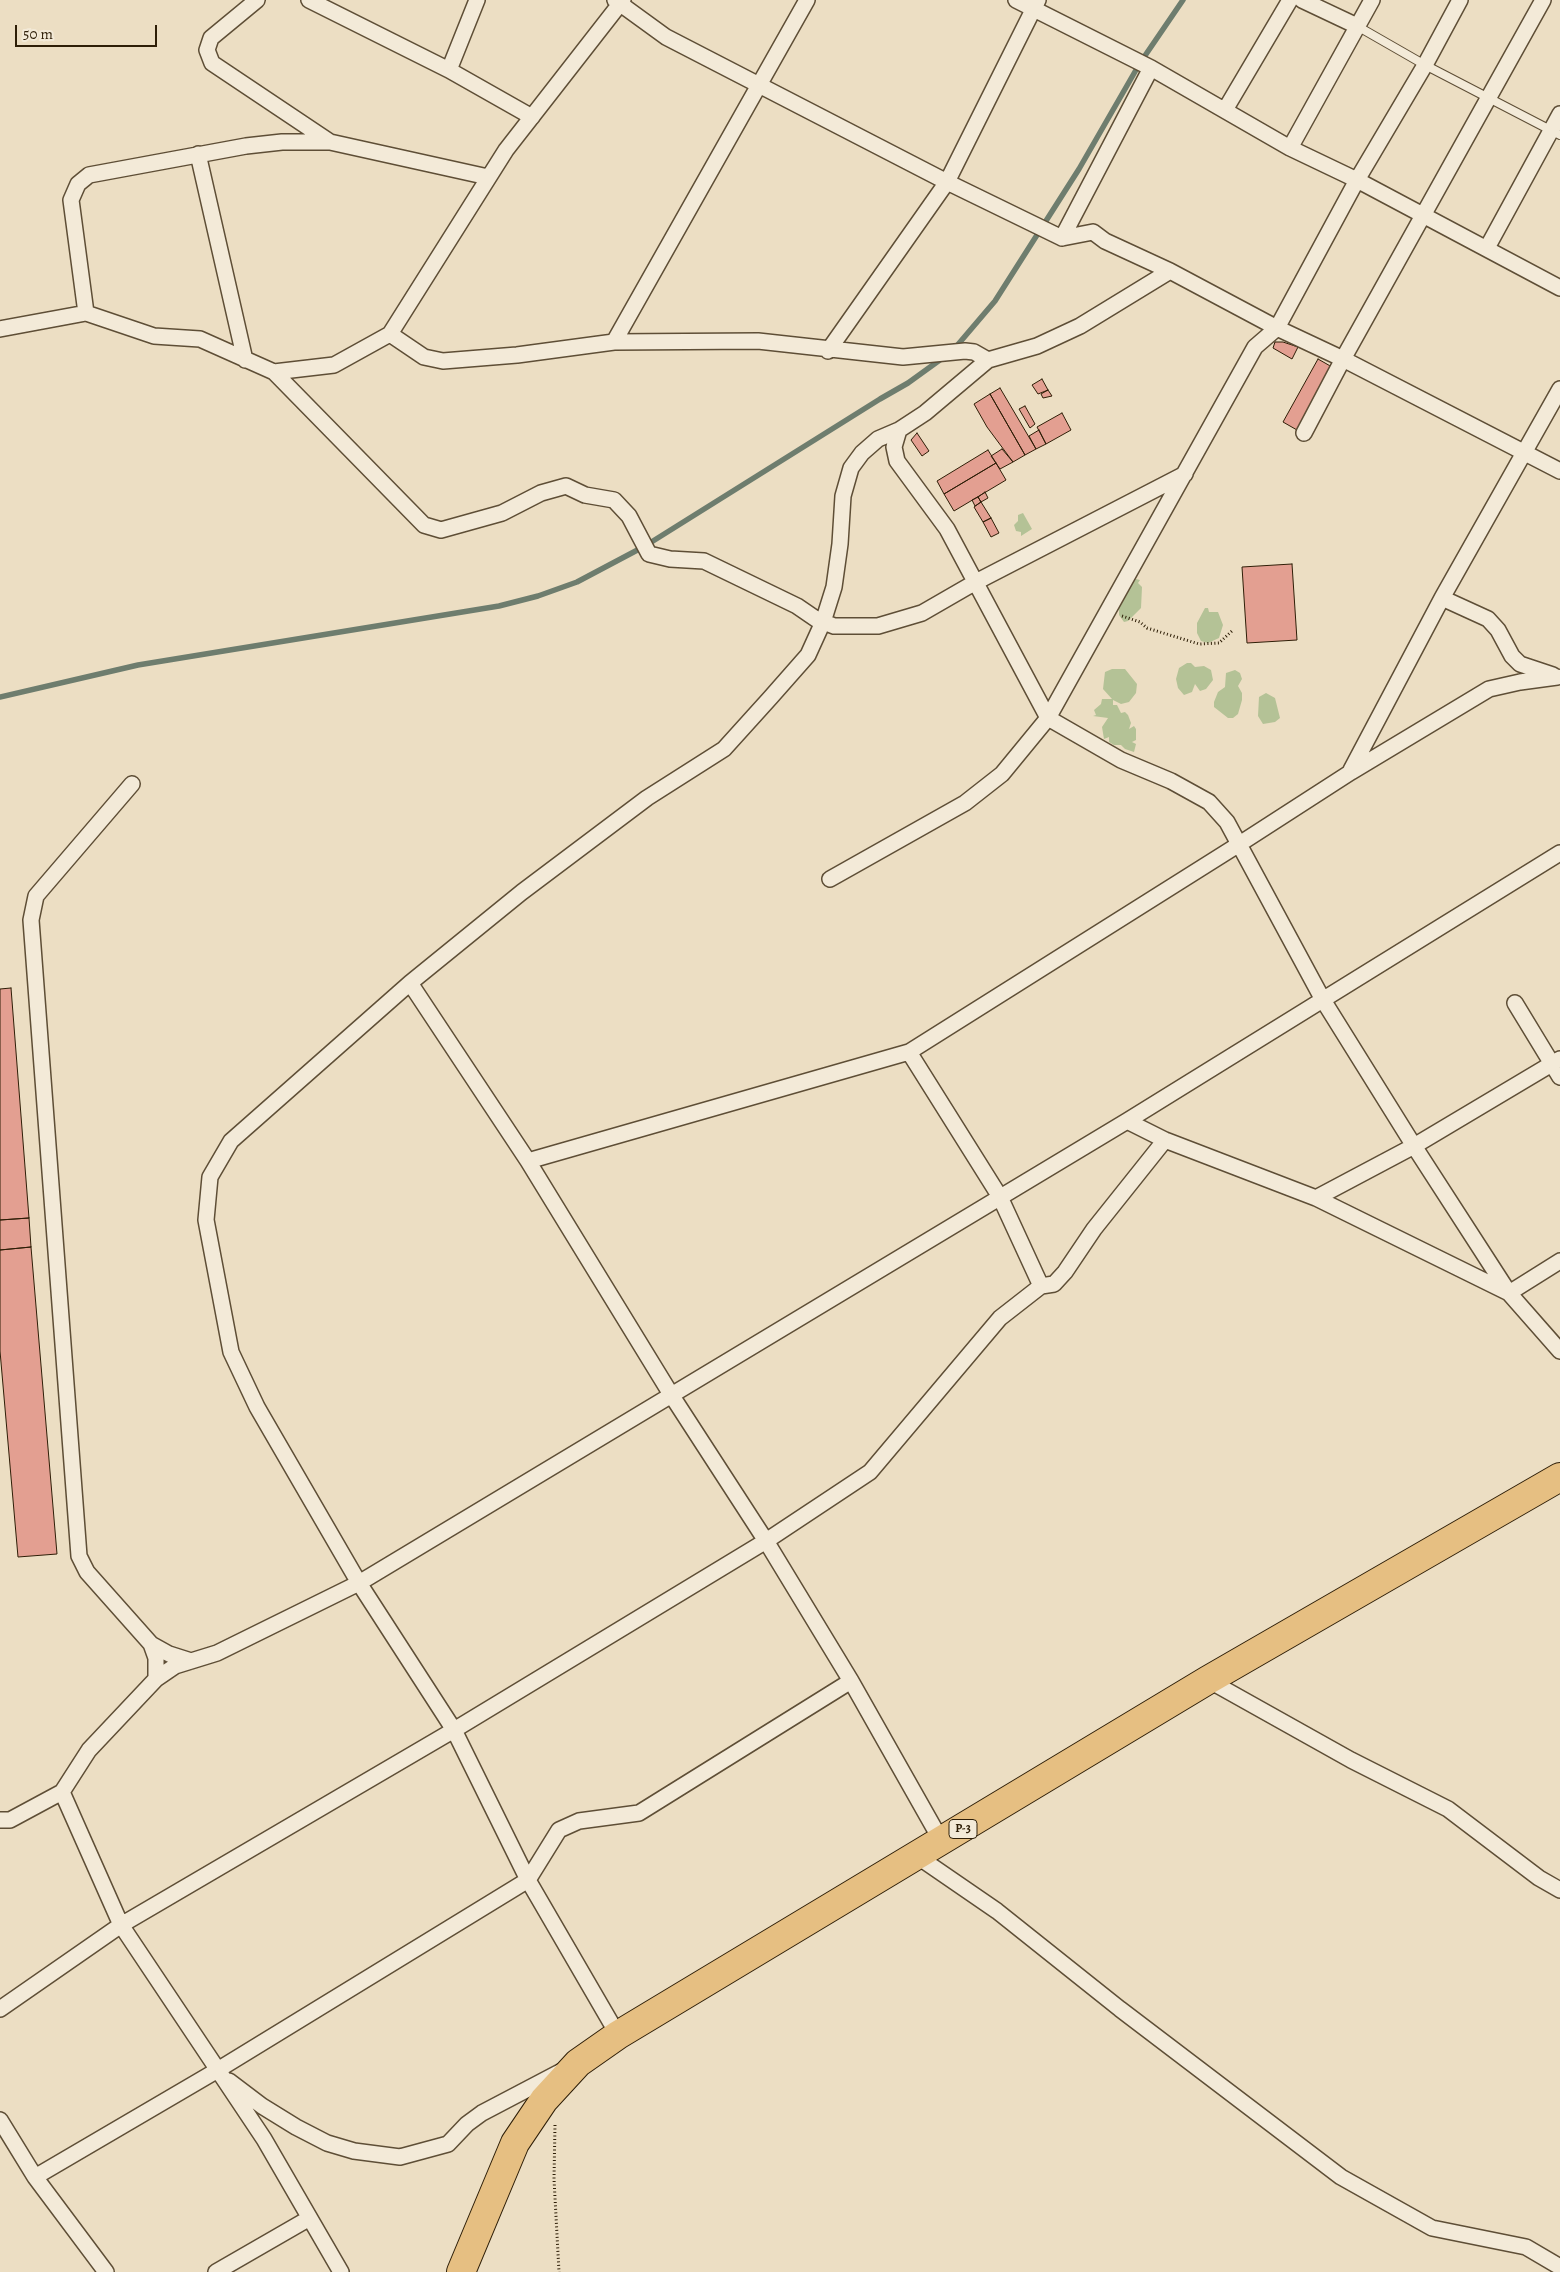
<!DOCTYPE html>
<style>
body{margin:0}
#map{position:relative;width:1560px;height:2272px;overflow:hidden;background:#ecdec3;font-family:Alegreya,serif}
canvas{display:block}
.scale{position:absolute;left:15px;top:25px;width:142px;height:22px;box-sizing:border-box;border:2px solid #2e1e07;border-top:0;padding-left:6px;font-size:15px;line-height:18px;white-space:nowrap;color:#2e1e07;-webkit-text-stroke:4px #f3ead8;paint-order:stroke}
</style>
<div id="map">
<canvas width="1560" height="2272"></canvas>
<div class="scale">50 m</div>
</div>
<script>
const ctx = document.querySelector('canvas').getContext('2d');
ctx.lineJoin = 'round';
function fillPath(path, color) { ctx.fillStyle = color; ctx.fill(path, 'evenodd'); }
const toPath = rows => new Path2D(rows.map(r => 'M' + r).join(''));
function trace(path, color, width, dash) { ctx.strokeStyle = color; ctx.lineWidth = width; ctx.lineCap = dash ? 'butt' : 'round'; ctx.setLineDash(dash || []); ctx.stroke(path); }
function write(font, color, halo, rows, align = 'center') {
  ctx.font = font + ' Alegreya,serif'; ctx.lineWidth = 4; ctx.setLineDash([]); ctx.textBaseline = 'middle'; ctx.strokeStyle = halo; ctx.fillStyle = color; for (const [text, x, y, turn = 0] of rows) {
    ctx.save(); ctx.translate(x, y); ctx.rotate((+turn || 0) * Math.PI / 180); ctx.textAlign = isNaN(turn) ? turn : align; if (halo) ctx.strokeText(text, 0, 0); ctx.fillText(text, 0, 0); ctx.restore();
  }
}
fillPath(toPath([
 [1023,513,1032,529,1021,536,1021,532,1016,531,1014,525,1018,521,1018,515],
 [1136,579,1140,580,1138,583,1142,587,1141,608,1128,621,1124,622,1119,615,1119,605,1132,580],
 [1205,608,1208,608,1209,612,1218,612,1223,625,1219,638,1208,643,1201,641,1197,633,1197,623],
 [1187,663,1191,663,1195,667,1204,666,1211,670,1213,680,1206,689,1200,691,1195,684,1192,692,1184,695,1178,688,1176,679,1179,668],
 [1112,669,1125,669,1137,684,1136,693,1129,702,1121,704,1113,700,1113,705,1117,705,1121,713,1125,712,1128,715,1131,723,1129,729,1134,726,1136,729,1136,740,1132,742,1136,744,1134,752,1125,749,1121,745,1114,745,1109,742,1109,737,1104,739,1102,727,1108,718,1093,716,1096,715,1094,710,1101,704,1102,699,1112,699,1103,689,1105,672],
 [1235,670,1240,673,1242,679,1238,686,1242,693,1242,700,1238,714,1233,718,1228,718,1214,707,1214,702,1218,692,1225,687,1226,673],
 [1266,693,1275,698,1280,718,1275,722,1263,724,1258,716,1259,697]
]), '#b4c296');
trace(toPath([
 [955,348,995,301,1079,169,1140,63,1183,0],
 [0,697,138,665,499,606,538,596,577,582,645,546,880,399,908,383,944,357]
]), '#6e7d6e', 5.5);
const building = toPath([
 [1275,342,1283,342,1298,347,1292,359,1273,348,1275,342],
 [1318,359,1332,367,1297,430,1283,422,1318,359],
 [1042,379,1048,390,1038,394,1032,385,1042,379],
 [1000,388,1036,449,1025,455,990,394,1000,388],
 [1048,390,1052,396,1043,398,1041,394,1048,390],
 [990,394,1025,455,1013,462,987,427,974,404,990,394],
 [1025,406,1035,424,1030,428,1019,409,1025,406],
 [1062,413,1071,430,1046,444,1037,427,1062,413],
 [1039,430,1046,444,1036,449,1029,436,1039,430],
 [917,433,929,451,922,456,911,440,917,433],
 [1002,449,1013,462,1000,469,991,456,1002,449],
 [988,450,996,463,944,494,937,481,988,450],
 [996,463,1006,480,954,511,944,494,996,463],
 [985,492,988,498,981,502,978,497,985,492],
 [978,497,981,502,975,506,972,500,978,497],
 [981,502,991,518,983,522,974,507,981,502],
 [991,518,999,533,991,537,983,522,991,518],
 [1292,564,1297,640,1247,643,1242,567,1292,564],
 [11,988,29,1218,0,1220,0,989,11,988],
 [29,1218,31,1247,0,1250,0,1220,29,1218],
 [31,1247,57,1554,18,1557,0,1351,0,1250,31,1247]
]);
fillPath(building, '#e39f91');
trace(building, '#2e1e07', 1);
const lane = toPath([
 [1357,26,1425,65,1560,135]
]);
const street = toPath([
 [257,0,211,38,207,50,212,63,330,142],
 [309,0,449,70,532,117],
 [615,0,666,37,947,182,1062,238,1093,232,1105,241,1170,271,1277,328,1343,359,1560,471],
 [1016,0,1151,68,1290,148,1357,180,1560,288],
 [1302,0,1357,26],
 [449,70,477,0],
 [1225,110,1290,0],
 [1290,148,1372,0],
 [198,154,245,360],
 [1062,238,1151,68],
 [1487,248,1560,114],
 [1170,271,1080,326,1037,346,988,360,925,413,899,430,894,447,897,461,947,529,1048,718,1121,760,1171,781,1209,802,1227,822,1323,1000,1414,1146,1509,1293,1560,1351],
 [86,313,71,200,78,184,89,175,246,146,282,142,330,142,488,177],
 [0,329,86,313,154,336,200,339,274,372,424,525,441,530,502,513,541,493,566,486,585,495,614,500,629,516,649,554,670,559,704,561,797,606,816,619,834,626,878,626,922,613,974,583,1185,474],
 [390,334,424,357,443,361,517,355,614,342,758,341,903,357,965,351,974,352,988,360],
 [614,342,807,0],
 [828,351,947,182,1038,0],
 [274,372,334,365,390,334,506,150,623,0],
 [1304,433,1343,359,1543,0],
 [1442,598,1488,619,1498,630,1512,656,1520,664,1553,675],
 [1351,770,1442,598,1560,389],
 [132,784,36,896,31,920,79,1556,87,1572,151,1644],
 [830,879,965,803,1002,774,1048,718,1255,347,1277,328,1357,180,1425,65,1460,0],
 [410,983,528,1161,672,1396,766,1541,851,1681,942,1842],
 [1515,1003,1560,1077],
 [909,1052,1000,1197,1041,1286],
 [1127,1121,1165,1140,1316,1198,1509,1293,1560,1261],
 [528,1161,909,1052,1241,843,1351,772,1489,689,1520,682,1557,677],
 [1316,1198,1414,1146,1560,1059],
 [156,1679,156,1658,151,1644,169,1654,191,1661],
 [1208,1680,1351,1760,1448,1809,1539,1878,1560,1890],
 [62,1792,121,1925,264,2139,341,2272],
 [0,1820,10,1820,62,1792,89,1750,156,1679,175,1666,217,1653,359,1583,1127,1121,1560,853],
 [917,1856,997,1911,1120,2009,1341,2177,1432,2228,1526,2247,1560,2267],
 [0,2009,121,1925,454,1730,766,1541,870,1472,1000,1318,1041,1286,1054,1284,1065,1272,1094,1229,1165,1140],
 [618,2035,528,1880,559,1830,579,1821,639,1813,851,1681],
 [229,2081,262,2106,296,2127,327,2143,354,2151,400,2157,448,2144,467,2124,482,2113,562,2071],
 [0,2120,35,2177,106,2272],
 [35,2177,216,2071,528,1880,454,1730,359,1583,257,1407,231,1352,206,1220,210,1177,231,1141,410,983,522,892,647,798,724,749,771,697,808,655,823,622,834,587,840,544,843,496,851,468,862,453,878,439,899,430],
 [216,2272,308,2219]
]);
const highway = toPath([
 [461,2272,515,2143,544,2100,578,2063,618,2035,1208,1680,1560,1477]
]);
trace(lane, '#5e4e36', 10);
trace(street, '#5e4e36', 18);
trace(highway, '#2e1e07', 30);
trace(toPath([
 [1122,616,1140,622,1147,628,1199,644,1219,643,1232,631],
 [555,2125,554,2179,559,2272]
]), '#2e1e07', 3, [1, 2.5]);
trace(lane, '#f3ead8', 8);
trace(street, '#f3ead8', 15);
trace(highway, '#e6bf82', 28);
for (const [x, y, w] of [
 [963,1829,28]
]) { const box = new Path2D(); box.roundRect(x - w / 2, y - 9.5, w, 19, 4); ctx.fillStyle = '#f3ead8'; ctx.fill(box); trace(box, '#2e1e07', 1); }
write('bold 12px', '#2e1e07', null, [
 ["P-3",963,1829]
]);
</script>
